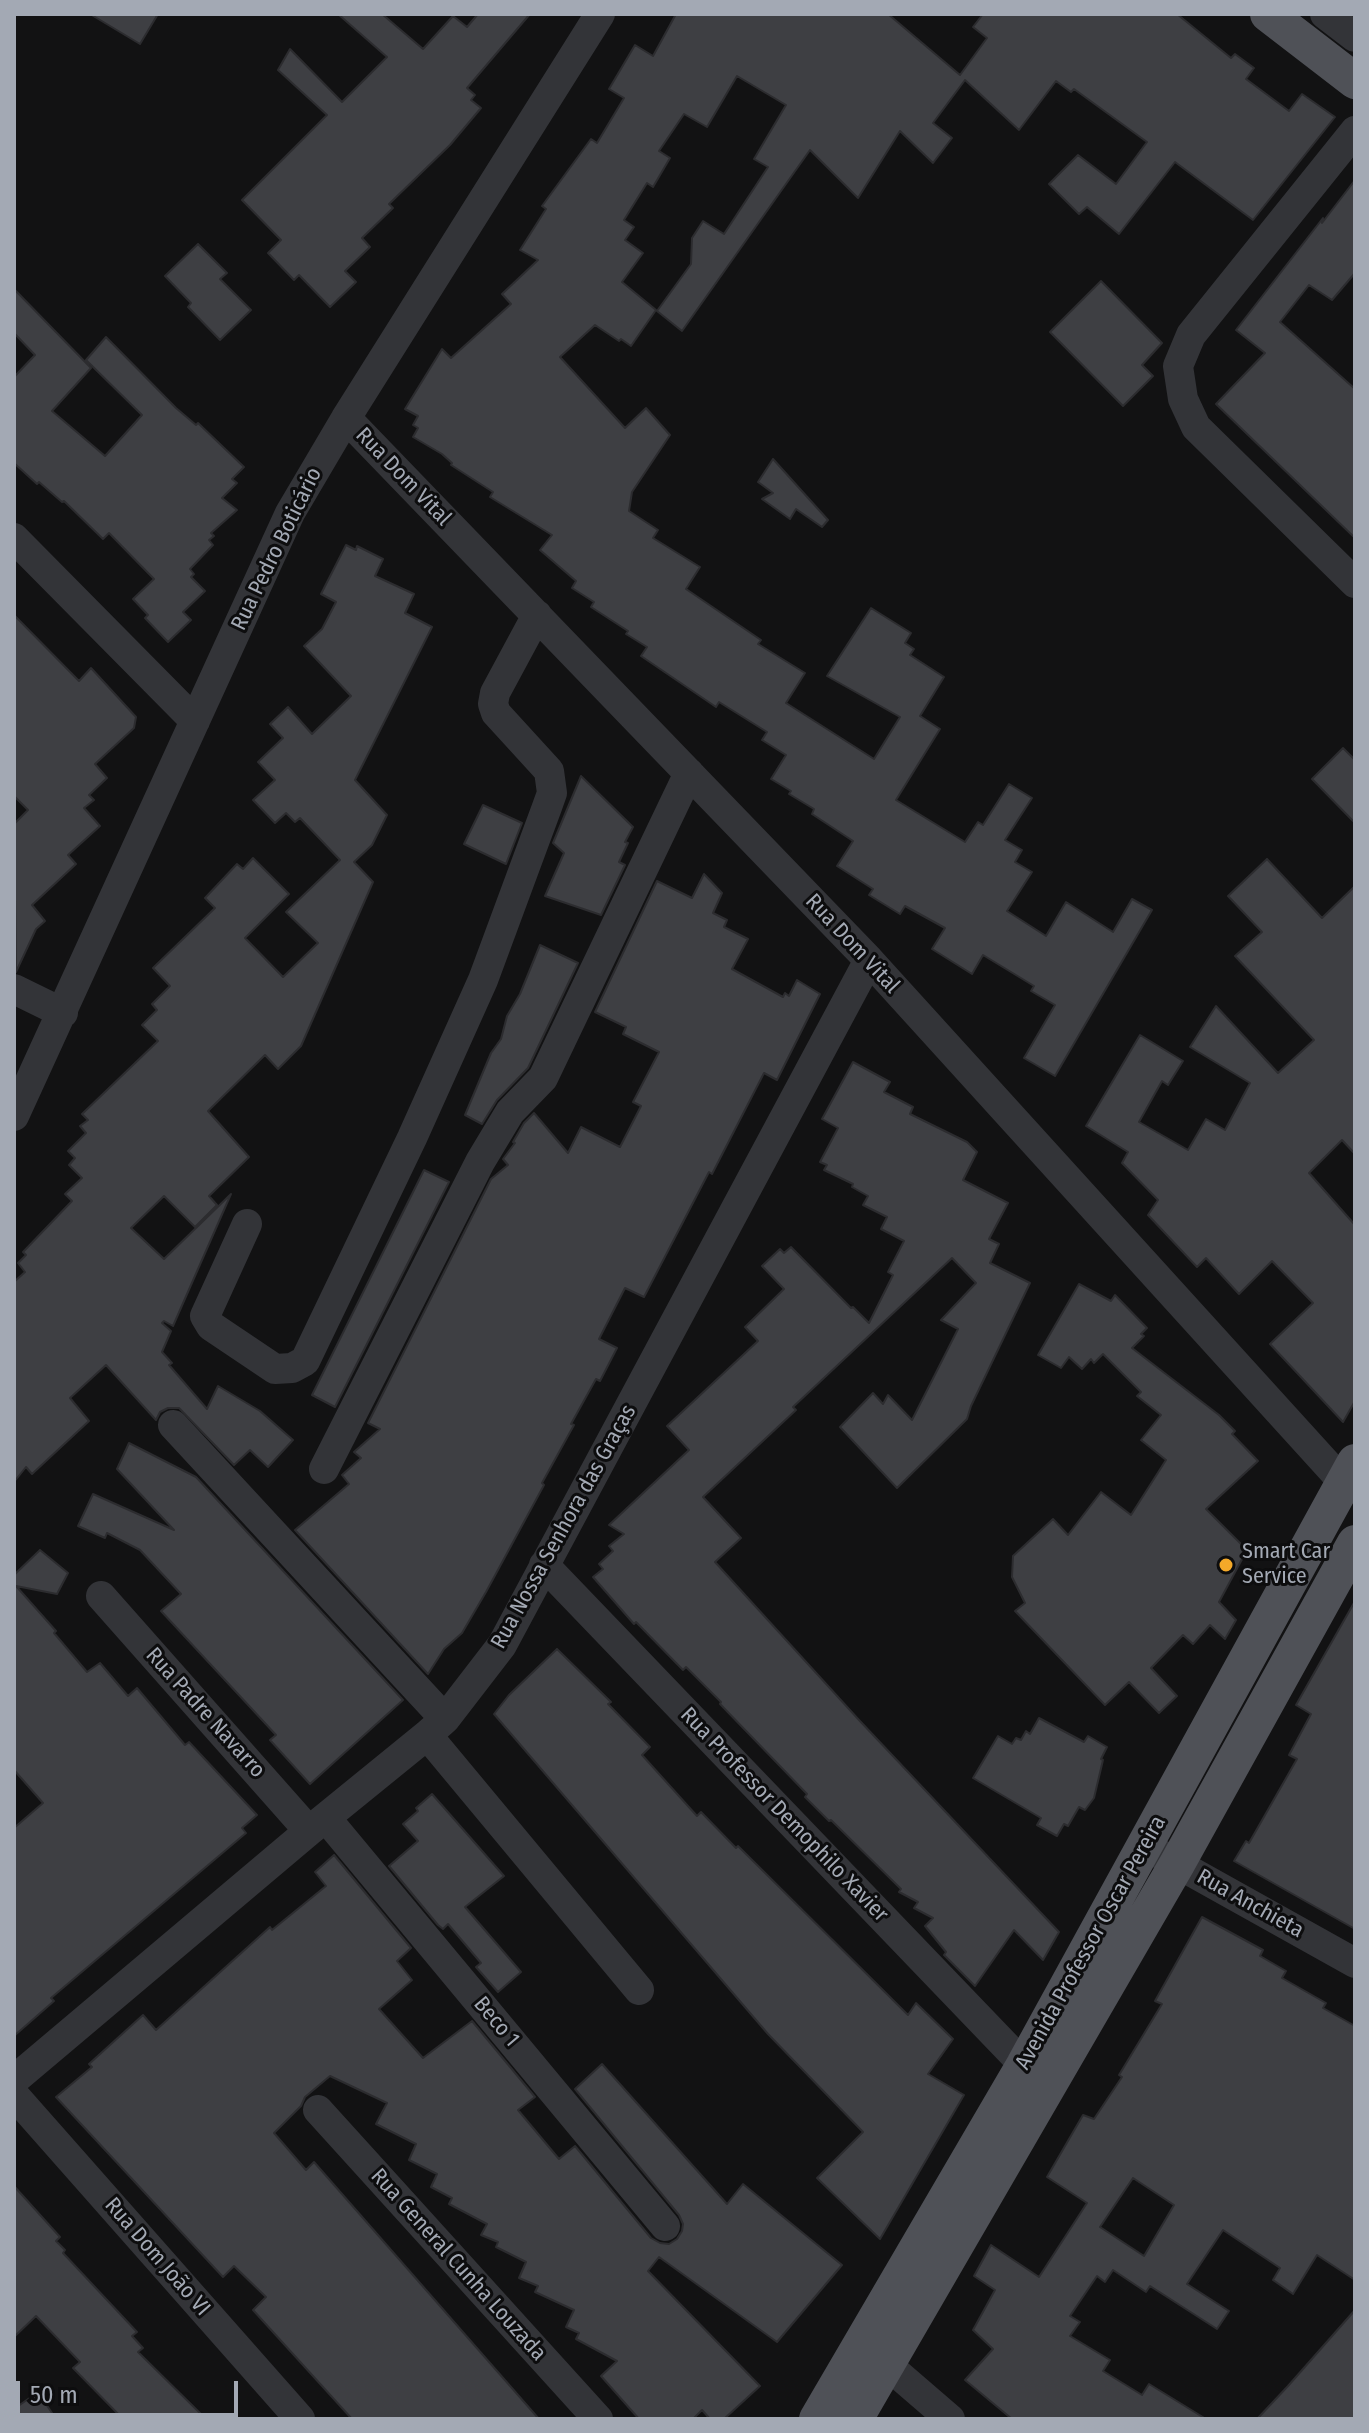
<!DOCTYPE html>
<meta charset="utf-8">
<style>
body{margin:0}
#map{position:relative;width:1369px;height:2433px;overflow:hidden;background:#121213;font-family:"Fira Sans Condensed",sans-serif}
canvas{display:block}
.frame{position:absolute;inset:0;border:16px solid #a3a9b4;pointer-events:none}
.scale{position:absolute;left:16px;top:2381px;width:222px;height:36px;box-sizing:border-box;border:4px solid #a3a9b4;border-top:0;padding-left:10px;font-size:24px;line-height:28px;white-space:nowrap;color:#a3a9b4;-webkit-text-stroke:6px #0d0d0e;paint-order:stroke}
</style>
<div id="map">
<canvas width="1369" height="2433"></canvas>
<div class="frame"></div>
<div class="scale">50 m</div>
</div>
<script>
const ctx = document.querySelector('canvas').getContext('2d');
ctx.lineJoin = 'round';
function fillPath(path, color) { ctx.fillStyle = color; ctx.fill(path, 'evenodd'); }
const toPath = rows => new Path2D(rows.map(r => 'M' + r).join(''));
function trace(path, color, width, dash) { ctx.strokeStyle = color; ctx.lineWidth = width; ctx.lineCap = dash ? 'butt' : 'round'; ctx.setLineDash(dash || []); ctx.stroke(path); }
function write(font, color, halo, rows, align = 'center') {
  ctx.font = font + ' "Fira Sans Condensed",sans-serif'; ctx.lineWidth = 6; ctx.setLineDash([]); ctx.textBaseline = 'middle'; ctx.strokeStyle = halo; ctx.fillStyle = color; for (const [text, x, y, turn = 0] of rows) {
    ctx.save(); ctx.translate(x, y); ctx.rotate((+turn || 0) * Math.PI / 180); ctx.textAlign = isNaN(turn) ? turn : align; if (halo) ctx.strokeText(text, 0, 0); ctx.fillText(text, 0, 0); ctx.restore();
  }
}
const building = toPath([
 [90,14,158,14,140,44,90,14],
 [338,14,382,14,423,49,453,16,467,27,478,14,530,14,467,88,475,95,471,100,481,108,450,145,389,204,393,208,362,238,370,247,345,271,356,282,330,307,299,275,294,280,268,253,281,240,242,200,327,115,278,70,290,49,342,102,387,57,338,14],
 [676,14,888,14,960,75,987,38,973,27,983,14,1177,14,1231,58,1235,54,1254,68,1246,79,1289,111,1302,94,1335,117,1253,220,1175,162,1119,234,1087,207,1079,214,1049,184,1078,155,1116,184,1147,142,1074,89,1071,92,1056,81,1019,130,965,80,933,123,952,138,933,163,900,131,858,198,810,150,682,331,657,311,691,264,692,238,703,221,724,234,768,167,754,159,786,105,737,76,707,127,684,114,659,151,670,158,653,187,647,183,624,220,634,227,625,240,643,253,622,282,656,310,631,346,621,339,619,341,595,325,560,357,625,428,646,408,670,435,632,492,629,511,658,530,653,538,700,567,686,589,761,640,758,644,805,673,786,703,874,759,900,717,827,676,871,608,911,633,905,643,914,649,910,655,944,677,920,716,940,729,896,800,965,842,978,822,983,825,1009,784,1032,798,1005,840,1022,850,1015,862,1032,872,1007,911,1046,936,1066,902,1113,932,1132,899,1152,910,1055,1076,1024,1058,1055,1005,1031,991,1034,986,983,955,972,974,932,949,945,928,905,906,900,914,869,895,873,889,837,866,853,841,812,814,814,809,789,794,791,791,771,779,786,755,762,740,767,732,719,702,716,707,641,656,647,647,626,634,628,631,591,607,594,602,572,588,576,581,540,550,552,535,490,497,493,492,451,465,452,463,442,454,413,437,418,428,413,425,418,416,405,409,442,349,451,358,511,304,502,294,538,260,520,250,546,209,542,206,591,139,597,143,624,98,609,89,635,45,653,56,676,14],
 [1355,180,1355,273,1332,300,1309,285,1280,322,1355,389,1355,538,1216,404,1265,353,1236,330,1323,218,1322,223,1355,180],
 [198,244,227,273,220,279,251,310,220,340,188,307,191,303,165,276,198,244],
 [1101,281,1162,343,1142,365,1153,376,1123,406,1050,332,1101,281],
 [14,289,91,368,52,411,105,456,142,415,86,360,106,337,176,408,196,425,198,423,244,467,232,479,237,483,222,498,237,510,211,533,214,536,209,540,213,545,190,569,194,574,191,577,205,591,183,612,191,620,168,642,145,618,148,615,133,599,154,579,109,533,103,539,64,501,62,502,39,482,37,484,14,463,14,377,35,355,14,333,14,289],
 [773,459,828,520,822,527,796,509,790,519,762,499,773,493,758,482,773,459],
 [346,545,356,550,357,546,383,559,375,576,414,594,405,613,432,627,355,780,387,815,372,845,354,862,373,882,301,1046,278,1069,265,1055,208,1111,249,1157,209,1196,217,1205,195,1227,164,1196,131,1228,164,1259,231,1194,173,1326,164,1321,162,1323,171,1331,162,1352,172,1363,169,1365,207,1409,218,1386,260,1411,293,1440,268,1467,250,1450,234,1465,179,1408,168,1408,160,1412,156,1420,106,1365,70,1398,89,1421,32,1474,26,1467,14,1482,14,1282,25,1272,18,1263,26,1255,23,1252,72,1201,65,1194,82,1178,69,1165,75,1158,68,1151,86,1133,80,1126,88,1120,82,1114,158,1041,142,1025,157,1010,152,1004,170,986,153,968,215,908,205,898,237,864,243,869,253,858,289,894,245,938,283,977,318,943,286,912,340,860,300,818,295,822,286,813,275,823,253,800,275,780,258,762,283,738,270,724,288,707,312,734,351,696,304,646,322,629,336,602,321,594,346,545],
 [14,615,79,681,91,668,136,717,134,728,95,764,107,778,89,795,94,800,84,808,100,826,68,855,76,864,32,905,45,921,36,929,16,972,14,824,28,810,14,796,14,615],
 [1343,748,1355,760,1355,823,1312,779,1343,748],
 [581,776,633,827,625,842,628,843,619,862,625,865,601,915,545,896,564,853,553,843,581,776],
 [483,805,522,823,506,864,464,844,483,805],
 [1267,859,1322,918,1355,886,1355,1154,1342,1140,1309,1173,1355,1225,1355,1401,1343,1422,1270,1344,1313,1303,1272,1261,1239,1294,1206,1258,1197,1267,1148,1215,1158,1200,1122,1163,1128,1152,1086,1126,1140,1035,1183,1061,1168,1085,1162,1081,1139,1122,1188,1150,1206,1119,1225,1130,1250,1083,1190,1047,1216,1006,1278,1073,1314,1040,1235,956,1262,932,1228,896,1267,859],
 [704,874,722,893,713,913,727,920,724,927,748,939,732,969,783,997,785,993,789,996,797,980,820,994,777,1080,764,1073,712,1174,709,1172,644,1297,625,1288,599,1339,617,1348,600,1381,596,1379,571,1424,574,1425,542,1483,544,1485,486,1592,462,1633,444,1649,428,1674,295,1530,349,1484,342,1475,361,1458,354,1452,380,1429,368,1423,491,1179,508,1165,503,1159,515,1143,513,1142,524,1123,534,1113,568,1153,581,1127,620,1147,641,1106,633,1102,659,1052,623,1034,626,1027,595,1012,657,881,692,898,704,874],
 [540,945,578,963,528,1068,497,1100,482,1124,465,1115,491,1053,501,1039,507,1016,520,994,540,945],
 [853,1062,890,1082,884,1092,913,1107,910,1114,967,1142,977,1152,963,1180,1008,1203,989,1239,999,1244,990,1263,1030,1283,971,1406,967,1419,897,1488,840,1427,873,1393,883,1404,888,1395,912,1420,958,1329,941,1320,976,1283,952,1258,793,1407,796,1410,703,1497,741,1538,715,1562,859,1720,1059,1932,1043,1960,1014,1930,975,1986,944,1955,946,1952,925,1926,933,1918,914,1908,918,1902,899,1892,901,1889,831,1820,829,1821,805,1797,807,1794,720,1704,721,1702,686,1667,683,1670,636,1622,634,1624,593,1577,603,1569,599,1564,613,1551,609,1546,624,1534,609,1525,689,1450,667,1426,758,1341,745,1327,784,1289,762,1266,780,1249,784,1253,791,1247,851,1308,853,1307,869,1323,893,1275,888,1272,904,1241,881,1229,887,1217,863,1205,868,1196,852,1187,853,1184,824,1170,827,1165,820,1162,838,1128,822,1119,853,1062],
 [424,1170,449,1182,335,1407,312,1395,424,1170],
 [1079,1284,1111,1301,1115,1295,1147,1328,1141,1334,1144,1336,1132,1348,1219,1415,1235,1431,1232,1434,1258,1461,1206,1509,1247,1550,1219,1602,1236,1620,1225,1639,1210,1625,1193,1644,1183,1635,1151,1668,1177,1696,1159,1713,1129,1682,1105,1705,1015,1611,1025,1603,1012,1577,1013,1556,1053,1519,1068,1535,1101,1492,1131,1515,1166,1460,1141,1440,1161,1415,1137,1396,1141,1392,1103,1354,1094,1363,1091,1359,1082,1369,1069,1357,1061,1368,1038,1355,1079,1284],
 [129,1443,196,1477,403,1700,310,1784,270,1740,276,1735,161,1611,181,1594,140,1550,107,1533,105,1538,78,1526,93,1494,174,1530,117,1469,129,1443],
 [40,1550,68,1573,57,1594,16,1586,56,1631,54,1633,87,1672,100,1663,128,1696,137,1688,185,1745,189,1742,257,1815,242,1828,246,1833,51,1998,54,2001,14,2036,14,1828,43,1803,14,1770,14,1575,40,1550],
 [1355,1601,1355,1929,1234,1861,1246,1841,1249,1843,1297,1759,1289,1755,1311,1714,1296,1705,1355,1601],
 [557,1649,611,1702,608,1704,650,1747,642,1755,697,1816,701,1812,736,1848,738,1846,908,2015,916,2003,953,2039,928,2074,964,2095,880,2239,817,2178,863,2132,768,2034,494,1714,509,1695,557,1649],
 [1039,1718,1084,1742,1088,1736,1107,1747,1101,1759,1103,1760,1094,1798,1085,1810,1079,1807,1068,1826,1064,1824,1057,1836,1037,1825,1041,1818,973,1778,998,1736,1012,1744,1016,1738,1021,1740,1026,1731,1030,1734,1039,1718],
 [432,1794,504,1876,465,1907,521,1972,498,1992,476,1967,481,1963,448,1924,443,1929,438,1925,389,1866,418,1841,403,1824,418,1811,416,1808,432,1794],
 [334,1855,411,1948,397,1961,412,1980,379,2009,423,2058,472,2021,535,2097,518,2110,559,2159,575,2146,651,2238,660,2243,669,2244,677,2239,682,2231,683,2224,679,2215,575,2089,602,2064,727,2204,743,2184,842,2265,777,2342,659,2257,648,2271,760,2386,724,2419,710,2419,702,2410,693,2419,639,2419,601,2376,617,2361,576,2339,579,2333,566,2327,574,2310,535,2292,538,2286,519,2278,526,2262,496,2247,498,2242,481,2235,487,2224,449,2204,452,2198,431,2187,437,2174,409,2160,416,2144,376,2124,387,2103,330,2076,305,2097,301,2106,274,2133,306,2170,314,2162,539,2419,352,2419,253,2310,266,2297,234,2266,223,2277,56,2097,92,2067,89,2064,143,2015,156,2030,270,1927,272,1930,326,1886,315,1872,334,1855],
 [1202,1917,1263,1950,1260,1956,1286,1971,1282,1978,1326,2003,1323,2008,1355,2026,1355,2280,1317,2255,1293,2294,1273,2280,1280,2268,1223,2230,1187,2284,1229,2311,1217,2329,1150,2286,1146,2292,1113,2270,1105,2282,1097,2276,1070,2316,1080,2322,1070,2336,1110,2360,1103,2371,1142,2395,1149,2384,1206,2419,1012,2419,965,2380,993,2349,973,2330,995,2290,974,2276,991,2245,1039,2277,1087,2203,1047,2177,1083,2115,1094,2119,1122,2077,1119,2075,1162,2004,1155,2001,1202,1917],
 [1133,2178,1174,2205,1144,2256,1100,2227,1133,2178],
 [14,2186,60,2237,56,2241,65,2250,63,2253,137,2332,132,2336,143,2348,138,2352,206,2419,123,2419,73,2368,80,2362,36,2316,14,2337,14,2186],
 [1355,2310,1355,2419,1257,2419,1288,2386,1355,2310],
 [38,2392,56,2419,14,2419,14,2409,38,2392]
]);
fillPath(building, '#3e3f43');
trace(building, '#2c2c2f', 2);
trace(toPath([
 [1325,14,1355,37],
 [1355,131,1191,335,1178,366,1183,399,1196,427,1355,583],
 [346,418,869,960,1344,1483],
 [14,538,195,721],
 [14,989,63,1013],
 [14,1116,290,513,346,418,600,14],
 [247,1224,205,1316,211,1326,275,1369,292,1368,305,1361,412,1138,483,980,547,807,552,793,549,771,496,713,493,704,495,693,537,615],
 [173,1425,445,1719],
 [324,1469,480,1162,510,1112,543,1078,689,773],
 [544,1565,1024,2065],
 [101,1596,309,1831],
 [427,1735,639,1990],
 [326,1818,665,2226],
 [1158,1853,1355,1963],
 [14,2080,309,1831,427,1735,445,1719,502,1645,869,960],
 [14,2095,300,2419],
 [318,2110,598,2419],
 [870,2350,950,2419]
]), '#333438', 30);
trace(toPath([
 [1268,14,1355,81],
 [817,2419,1024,2065,1355,1462],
 [855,2419,1177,1864,1355,1543]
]), '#4f5157', 36);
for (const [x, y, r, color] of [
 [1226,1565,8,"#f4a929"]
]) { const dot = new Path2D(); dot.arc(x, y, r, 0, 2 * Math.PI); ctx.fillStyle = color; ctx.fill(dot); trace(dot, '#0d0d0e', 3); }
write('22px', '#a3a9b4', '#0d0d0e', [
 ["Rua Dom Vital",403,477,46],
 ["Rua Pedro Boticário",277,549,-64],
 ["Rua Dom Vital",852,944,47],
 ["Rua Nossa Senhora das Graças",564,1527,-61],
 ["Rua Padre Navarro",205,1713,48],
 ["Rua Professor Demophilo Xavier",784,1815,46],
 ["Rua Anchieta",1250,1904,29],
 ["Avenida Professor Oscar Pereira",1091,1943,-61],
 ["Beco 1",496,2022,50],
 ["Rua Dom João VI",157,2257,49],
 ["Rua General Cunha Louzada",458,2265,48]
]);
write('22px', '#a3a9b4', '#0d0d0e', [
 ["Smart Car",1242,1552],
 ["Service",1242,1577]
], 'left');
</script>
